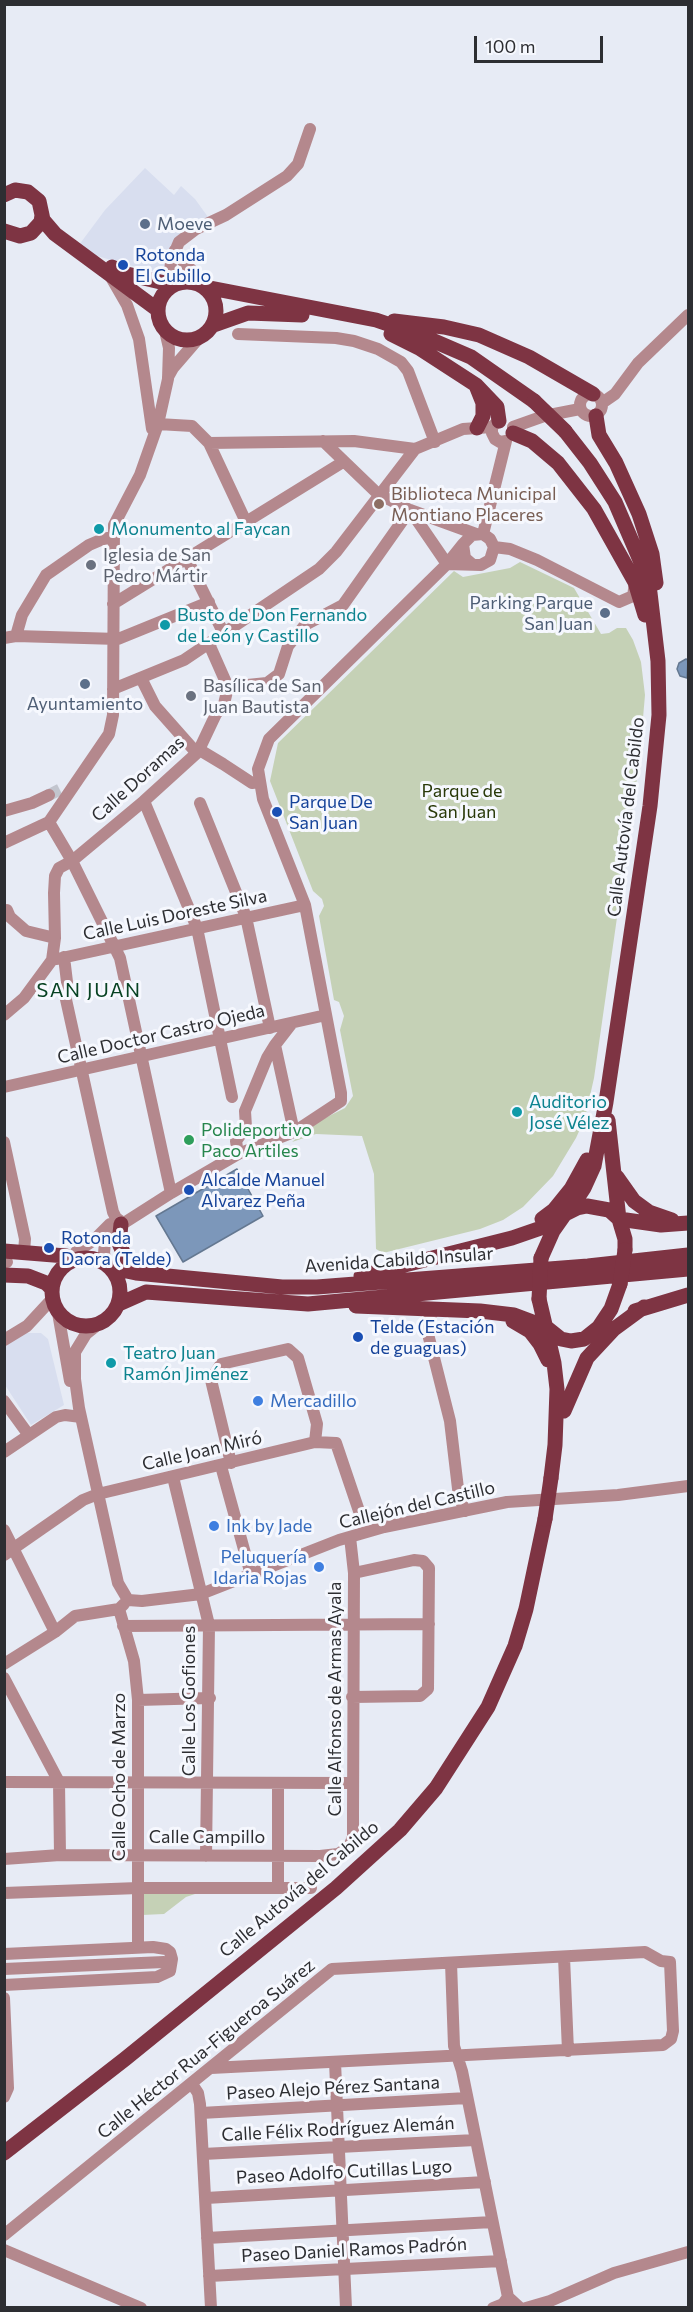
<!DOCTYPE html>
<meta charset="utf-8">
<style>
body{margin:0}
#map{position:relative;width:693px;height:2312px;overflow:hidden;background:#e7ebf5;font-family:Commissioner,sans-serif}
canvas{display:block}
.frame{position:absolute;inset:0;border:6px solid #2d2e32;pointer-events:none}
.scale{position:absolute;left:474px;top:36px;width:129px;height:27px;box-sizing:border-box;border:3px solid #2d2e32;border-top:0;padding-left:8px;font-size:18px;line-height:21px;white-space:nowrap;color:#2d2e32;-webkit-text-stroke:4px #f6f8fe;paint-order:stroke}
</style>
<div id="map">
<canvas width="693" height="2312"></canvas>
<div class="frame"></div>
<div class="scale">100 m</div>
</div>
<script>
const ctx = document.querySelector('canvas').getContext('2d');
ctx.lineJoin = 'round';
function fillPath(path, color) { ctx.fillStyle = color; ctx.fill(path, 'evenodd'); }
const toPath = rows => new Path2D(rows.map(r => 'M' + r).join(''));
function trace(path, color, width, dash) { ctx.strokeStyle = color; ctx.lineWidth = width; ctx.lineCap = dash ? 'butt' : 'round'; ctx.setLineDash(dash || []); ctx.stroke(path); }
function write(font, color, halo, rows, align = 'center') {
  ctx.font = font + ' Commissioner,sans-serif'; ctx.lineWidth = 6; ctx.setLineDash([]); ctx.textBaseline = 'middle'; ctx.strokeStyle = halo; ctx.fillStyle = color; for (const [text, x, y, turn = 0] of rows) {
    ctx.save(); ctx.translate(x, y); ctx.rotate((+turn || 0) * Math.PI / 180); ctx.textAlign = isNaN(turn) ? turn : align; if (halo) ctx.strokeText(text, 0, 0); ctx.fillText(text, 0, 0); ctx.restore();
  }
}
fillPath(toPath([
 [145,168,174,195,181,186,195,199,208,217,182,231,174,241,165,275,97,256,79,245,105,210],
 [24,1333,41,1333,48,1339,64,1405,31,1425,5,1385,4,1347]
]), '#d8deef');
fillPath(toPath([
 [520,562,574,588,601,634,609,633,617,628,626,628,633,640,641,662,645,695,639,764,594,1078,585,1118,576,1138,553,1176,523,1207,503,1220,480,1229,383,1253,376,1249,374,1174,362,1136,316,1134,292,1142,315,1123,345,1108,353,1096,340,1030,344,1016,339,1002,334,1000,319,916,324,906,322,899,313,891,270,781,278,743,454,571,463,577,510,568],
 [142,1892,201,1892,186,1897,164,1914,142,1915]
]), '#c5d1b6');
const water = toPath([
 [686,659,688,660,687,678,680,676,677,669,679,663,686,659],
 [237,1169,263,1216,183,1262,156,1216,237,1169]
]);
fillPath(water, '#7c97ba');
trace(water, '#647891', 1.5);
trace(toPath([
 [49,795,61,789]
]), '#c2c5ce', 12, [12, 6]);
trace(toPath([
 [175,250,178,256,198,277,203,286],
 [112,279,127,305,139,339,152,429],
 [174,285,170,273,171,261,179,242,196,229,226,215,287,176,298,164,310,129],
 [238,334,336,338,354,341,378,349,401,362,408,371,435,442],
 [168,377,173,368,198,339],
 '580 405a11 11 0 1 1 22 0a11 11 0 1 1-22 0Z',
 [602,403,615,394,638,363,688,315],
 [497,422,492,427,492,433,495,439,500,442,506,441],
 [158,424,192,426,209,443,246,522],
 [513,427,544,416,580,409],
 [323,441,378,494,410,510,476,534],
 [209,443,354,441,415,449,463,429,492,427],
 [483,534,506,441],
 [494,547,510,549,537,560,619,602,633,596,635,583],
 [187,559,223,632],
 [447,564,481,565,490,560,494,547,490,539,483,534,472,535,463,544,465,558,472,564],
 [113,604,343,462],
 [16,636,22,615,46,575,89,545,103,539,113,537],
 [4,638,16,636,118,639,209,602],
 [141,678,155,706,194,750,203,752,223,764,252,783,260,782],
 [228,687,267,683,279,674,288,646,305,625,343,605,410,510,447,564],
 [113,689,184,660,319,569,336,552,415,449],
 [144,801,197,928,232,1097],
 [200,803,246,917,270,1028],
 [4,811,32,803,49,795],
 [49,822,72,861,120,958,171,1193],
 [4,843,49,822,109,734,113,715,114,525,140,475,158,424,168,379,169,348,165,331],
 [7,910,10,917,26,931,55,938],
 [64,957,67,982,65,995,113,1212,116,1218,123,1223],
 [57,959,305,905],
 [4,1015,24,998,52,960,55,938,54,893,55,876,59,868,72,861,144,801,198,752,216,714,224,704,228,687,209,644],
 [292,1023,275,1045,294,1132],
 [4,1087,326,1015],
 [4,1142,25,1239,24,1252],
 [238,1154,236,1141,246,1127,245,1111,267,1058,275,1045],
 [75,1260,76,1252,94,1240,110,1224],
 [4,1262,7,1262],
 [109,1267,104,1254,105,1241,113,1230,171,1193,238,1154,294,1132,341,1101,341,1093,305,905,263,799,258,769,269,739,447,564,463,544],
 [435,1310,427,1319,426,1326,450,1421,459,1497,465,1511],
 [58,1313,70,1381],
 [96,1326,86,1334,75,1352,75,1379,79,1408,118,1583,128,1600],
 [4,1340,27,1326,52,1299],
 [4,1401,28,1434],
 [4,1452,56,1417,65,1415,81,1417],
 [231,1463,211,1380,221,1364,288,1349,298,1358,317,1424,315,1442],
 [221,1466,251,1575],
 [173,1477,209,1625,206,1856],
 [4,1530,55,1632],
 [4,1555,83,1500,98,1494,315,1442,336,1443,359,1511],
 [128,1600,142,1601,201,1594,339,1540,384,1527,507,1502,618,1495,688,1486],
 [119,1609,134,1661,138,1700,138,1947],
 [123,1626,429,1624],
 [4,1664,55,1632,75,1616,119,1609,124,1604],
 [4,1678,59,1782,60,1855],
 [352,1697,420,1696,428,1689,429,1568,423,1561,414,1560,354,1573],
 [138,1700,210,1698],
 [4,1782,352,1783],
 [4,1859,60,1855,320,1856,338,1854,349,1847,353,1837,353,1814,354,1573,350,1537],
 [278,1887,278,1783],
 [4,1893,138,1888,311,1888],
 [4,1954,153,1947,166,1949,170,1952,172,1959,170,1971,157,1977,4,1985],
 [564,1957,568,2051],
 [451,1963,454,2046,462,2071,508,2297,520,2308],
 [4,1969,164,1962],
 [4,1998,8,2088,4,2097],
 [335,2062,346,2308],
 [192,2084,198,2093,200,2104,211,2308],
 [201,2113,467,2098],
 [203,2154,475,2140],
 [206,2198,485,2182],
 [4,2235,332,1969,645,1952,661,1961,670,1962,673,2031,671,2039,663,2045,211,2068],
 [207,2238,492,2222],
 [4,2250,141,2308],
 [209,2276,501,2261],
 [493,2308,503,2304,508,2297],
 [526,2308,550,2301,614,2273,688,2252]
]), '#b4888d', 12);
trace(toPath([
 [4,195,15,190,28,192,39,201,42,215,41,222,31,233,20,236,4,231],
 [42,215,43,220,55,234,158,310],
 [112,267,127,274,173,285],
 '158 311a29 29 0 1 1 58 0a29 29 0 1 1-58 0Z',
 [205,287,376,320,420,335,471,357,534,401],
 [394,321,444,327,479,335,529,357,593,394],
 [214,325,248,313,302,315],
 [391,334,419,348,476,385,497,407,499,421],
 [596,416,599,435,616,463,639,514,652,554,656,583],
 [477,428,483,416,483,403,477,388],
 [565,431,590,463,615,502,643,567,650,593,658,661,659,715,650,806,606,1102,594,1166,584,1188,569,1211],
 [513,433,532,441,558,463,594,509,635,582,645,615],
 [608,1120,619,1219,661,1225,688,1223],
 [617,1177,634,1201,649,1212,672,1220],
 [542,1219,554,1210,571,1189,587,1160],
 [121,1224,119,1243,125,1257,138,1265,152,1267],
 [4,1251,66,1256,73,1260],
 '52 1292a34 34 0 1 1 68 0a34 34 0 1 1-68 0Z',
 [541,1258,553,1231,565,1214,577,1208,587,1206,609,1210,619,1219,625,1239,625,1250],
 [112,1268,136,1273,282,1287,317,1287,588,1266,688,1255],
 [4,1275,28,1276,46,1283,52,1289],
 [361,1276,512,1238,541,1228,565,1214],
 [539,1299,554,1363,557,1389,555,1445,551,1478],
 [119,1304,146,1292,308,1304,688,1269],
 [356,1306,480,1311,514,1315,546,1327,561,1339,571,1341,584,1339,599,1327,611,1309,620,1284],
 [635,1311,688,1295],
 [513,1321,530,1331,540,1344,548,1360],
 [564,1411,587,1358,614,1329,644,1307],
 [4,2153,125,2059,336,1888,400,1830,436,1788,488,1707,515,1646,526,1609,545,1519]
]), '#7e3443', 15);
trace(toPath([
 [534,401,565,431],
 [620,1284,625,1250],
 [539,1299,541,1258],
 [545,1519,551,1478]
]), '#7e3443', 15);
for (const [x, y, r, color] of [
 [145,224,6,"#5c6f8a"],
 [123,265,6,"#1a4fb4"],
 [379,504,6,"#8d6e63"],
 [99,529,6,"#0f9aa8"],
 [91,565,6,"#6b7280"],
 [605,613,6,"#5c6f8a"],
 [165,625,6,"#0f9aa8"],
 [85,684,6,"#5c6f8a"],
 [191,696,6,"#6b7280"],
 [277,812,6,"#1a4fb4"],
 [517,1112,6,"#0f9aa8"],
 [189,1140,6,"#2e9e5b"],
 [189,1190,6,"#1a4fb4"],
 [49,1248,6,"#1a4fb4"],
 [358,1337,6,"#1a4fb4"],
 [111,1363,6,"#0f9aa8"],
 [258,1401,6,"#3f7fe0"],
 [214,1526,6,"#3f7fe0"],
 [319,1567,6,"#3f7fe0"]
]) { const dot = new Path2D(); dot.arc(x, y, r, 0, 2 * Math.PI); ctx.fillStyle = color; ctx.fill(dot); trace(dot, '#f6f8fe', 2); }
write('18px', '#4e5e75', '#f6f8fe', [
 ["Moeve",157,224],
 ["Parking Parque",593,603,"right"],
 ["San Juan",593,624,"right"],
 ["Ayuntamiento",85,704,"center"]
], 'left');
write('18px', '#164399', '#f6f8fe', [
 ["Rotonda",135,255],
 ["El Cubillo",135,276],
 ["Parque De",289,802],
 ["San Juan",289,823],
 ["Alcalde Manuel",201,1180],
 ["Alvarez Peña",201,1201],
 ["Rotonda",61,1238],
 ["Daora (Telde)",61,1259],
 ["Telde (Estación",370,1327],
 ["de guaguas)",370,1348]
], 'left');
write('18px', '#785e54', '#f6f8fe', [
 ["Biblioteca Municipal",391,494],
 ["Montiano Placeres",391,515]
], 'left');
write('18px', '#0d838f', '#f6f8fe', [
 ["Monumento al Faycan",111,529],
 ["Busto de Don Fernando",177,615],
 ["de León y Castillo",177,636],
 ["Auditorio",529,1102],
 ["José Vélez",529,1123],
 ["Teatro Juan",123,1353],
 ["Ramón Jiménez",123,1374]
], 'left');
write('18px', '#5b616d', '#f6f8fe', [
 ["Iglesia de San",103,555],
 ["Pedro Mártir",103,576],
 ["Basílica de San",203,686],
 ["Juan Bautista",203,707]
], 'left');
write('18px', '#2d2e32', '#f6f8fe', [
 ["Calle Doramas",138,779,-42],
 ["Calle Autovía del Cabildo",626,817,-83],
 ["Calle Luis Doreste Silva",175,915,-12],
 ["Calle Doctor Castro Ojeda",161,1034,-13],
 ["Avenida Cabildo Insular",399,1260,-4],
 ["Calle Joan Miró",202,1451,-13],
 ["Callejón del Castillo",417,1505,-13],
 ["Calle Alfonso de Armas Ayala",335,1699,-90],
 ["Calle Los Gofiones",189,1701,-90],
 ["Calle Ocho de Marzo",119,1777,-90],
 ["Calle Campillo",207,1837],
 ["Calle Autovía del Cabildo",299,1889,-40],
 ["Calle Héctor Rua-Figueroa Suárez",206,2049,-39],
 ["Paseo Alejo Pérez Santana",333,2088,-3],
 ["Calle Félix Rodríguez Alemán",338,2129,-3],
 ["Paseo Adolfo Cutillas Lugo",344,2172,-3],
 ["Paseo Daniel Ramos Padrón",354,2250,-3]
]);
write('18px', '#293909', '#f6f8fe', [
 ["Parque de",462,791],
 ["San Juan",462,812]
]);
write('18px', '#27864d', '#f6f8fe', [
 ["Polideportivo",201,1130],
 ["Paco Artiles",201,1151]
], 'left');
write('18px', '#366cbe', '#f6f8fe', [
 ["Mercadillo",270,1401],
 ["Ink by Jade",226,1526],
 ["Peluquería",307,1557,"right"],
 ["Idaria Rojas",307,1578,"right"]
], 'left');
ctx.letterSpacing = '1.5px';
write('20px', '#084323', '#f6f8fe', [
 ["SAN JUAN",89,990]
]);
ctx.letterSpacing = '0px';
</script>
